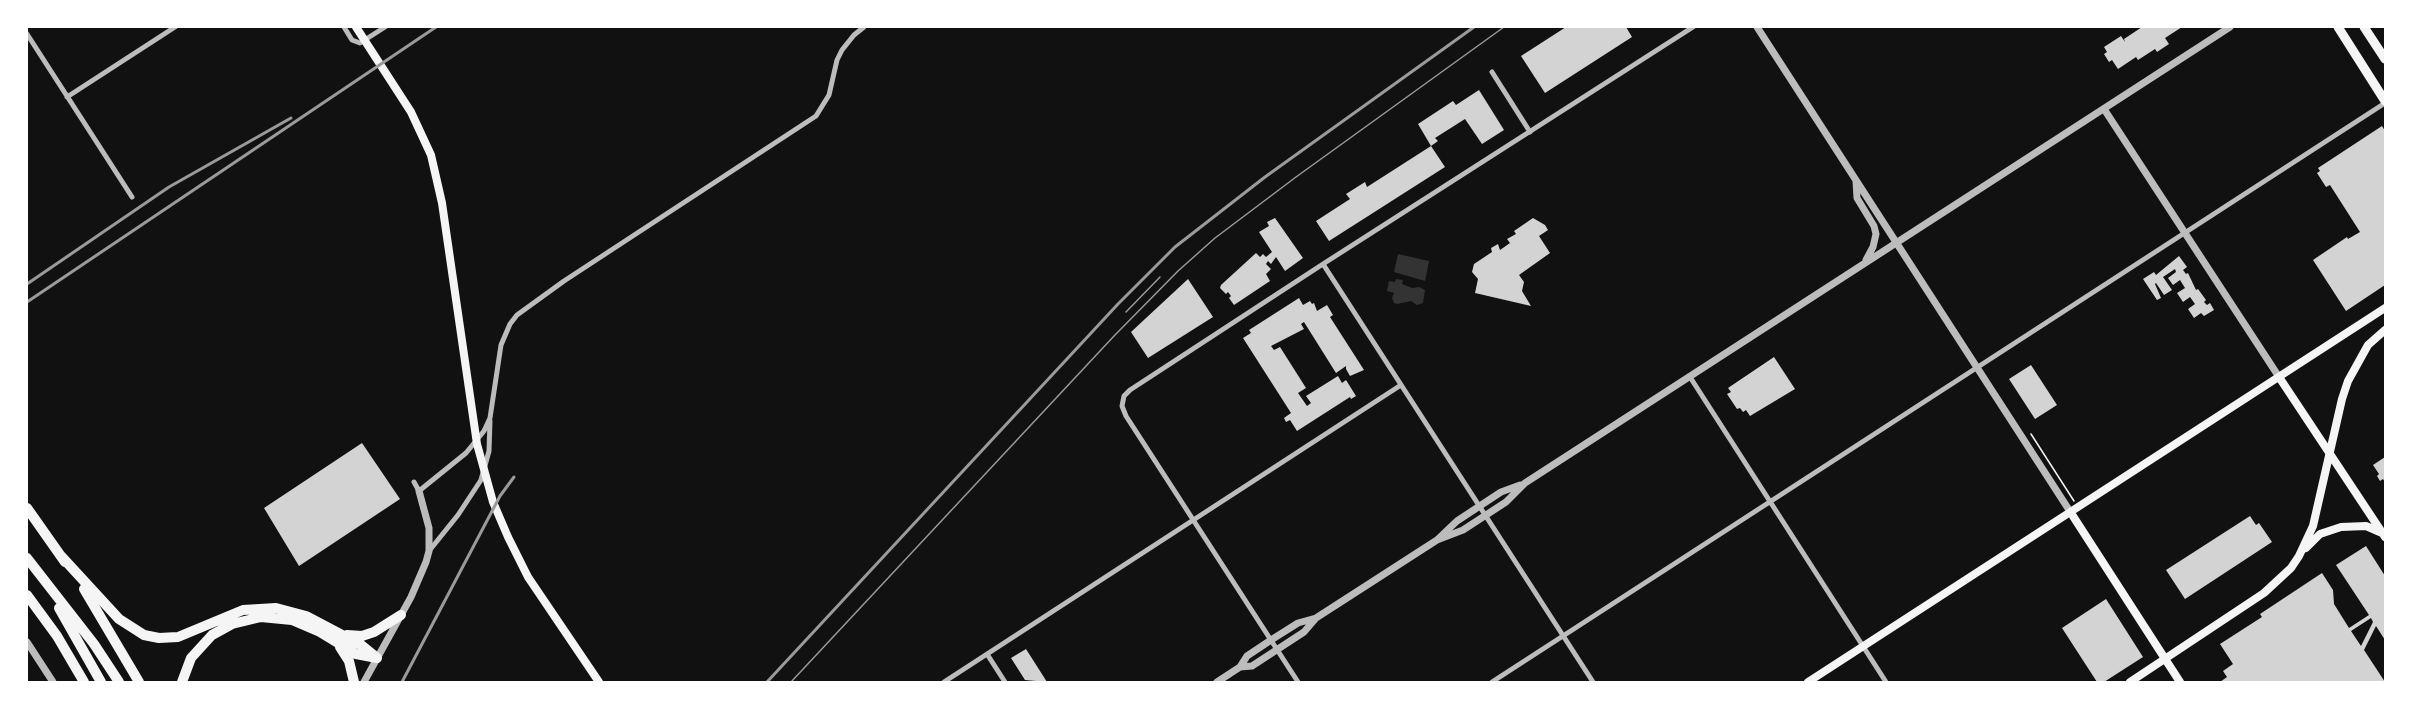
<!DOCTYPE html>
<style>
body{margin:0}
#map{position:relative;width:2412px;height:709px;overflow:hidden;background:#111;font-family:"DM Sans",sans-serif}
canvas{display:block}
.frame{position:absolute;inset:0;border:28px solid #fff;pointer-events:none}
</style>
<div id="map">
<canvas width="2412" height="709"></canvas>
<div class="frame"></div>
</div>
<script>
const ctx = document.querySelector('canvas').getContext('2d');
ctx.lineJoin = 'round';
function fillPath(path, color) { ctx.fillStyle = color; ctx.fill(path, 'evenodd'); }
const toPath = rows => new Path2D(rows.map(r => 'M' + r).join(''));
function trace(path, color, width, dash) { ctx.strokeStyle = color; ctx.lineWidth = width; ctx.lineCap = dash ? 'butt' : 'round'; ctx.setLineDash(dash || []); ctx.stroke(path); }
fillPath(toPath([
 [1398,254,1429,261,1425,281,1394,272],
 [1396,279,1403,280,1402,284,1412,288,1419,287,1425,290,1423,303,1417,305,1411,301,1397,304,1394,303,1392,298,1394,293,1387,291,1389,281,1395,282]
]), '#333');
fillPath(toPath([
 [1566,27,1626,27,1632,37,1545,93,1521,56],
 [2142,27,2182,27,2165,38,2169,44,2157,52,2155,49,2138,60,2136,57,2118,69,2112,60,2109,62,2104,54,2107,52,2104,47,2121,36,2125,42,2124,39],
 [1479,90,1504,130,1482,144,1465,119,1435,138,1438,141,1431,146,1418,124,1453,101,1456,105],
 [2382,126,2385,131,2385,285,2346,311,2313,260,2347,237,2348,239,2360,232,2330,185,2326,187,2317,173,2320,171,2318,168],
 [1431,146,1445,167,1329,241,1316,221,1350,199,1346,194,1365,182,1367,187],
 [1275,218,1303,258,1285,271,1276,257,1271,264,1268,261,1266,264,1271,269,1266,274,1270,281,1234,305,1229,298,1231,296,1228,292,1226,294,1220,288,1221,285,1256,253,1260,257,1263,254,1266,257,1272,252,1259,232,1269,226,1267,222],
 [1533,218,1545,225,1548,230,1539,236,1550,253,1519,275,1524,282,1522,291,1531,306,1475,293,1478,279,1472,272,1474,264,1492,252,1491,248,1498,244,1500,250,1510,243,1507,239,1516,234,1514,231],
 [2179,256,2187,267,2183,270,2186,274,2188,273,2196,290,2198,289,2206,300,2204,302,2207,305,2210,303,2214,310,2204,316,2201,313,2194,318,2188,309,2195,304,2190,297,2183,302,2177,293,2185,288,2180,280,2173,285,2168,278,2176,272,2175,269,2163,277,2172,290,2164,295,2156,283,2155,284,2161,298,2157,300,2143,279,2154,272,2156,275],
 [1188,279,1213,317,1148,358,1131,332],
 [1299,298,1303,305,1310,301,1312,304,1314,303,1317,311,1327,305,1333,315,1330,317,1364,370,1350,376,1346,369,1346,366,1336,373,1304,322,1301,324,1304,329,1271,346,1274,350,1280,347,1306,388,1298,393,1307,406,1311,403,1306,396,1338,376,1342,383,1346,380,1356,396,1351,399,1350,397,1297,431,1290,420,1286,422,1284,418,1291,413,1243,338,1251,333,1249,330],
 [1774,357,1795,389,1750,416,1746,410,1743,412,1740,408,1737,409,1727,394,1731,392,1728,388],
 [2031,365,2057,405,2035,419,2009,379],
 [362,443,400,499,299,566,264,508],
 [2385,457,2385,482,2383,479,2380,481,2377,476,2379,474,2373,465],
 [2250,516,2256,525,2259,523,2272,542,2185,599,2166,570],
 [2366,546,2385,576,2385,640,2376,626,2364,650,2385,682,2220,682,2227,677,2223,671,2233,664,2220,644,2262,617,2260,614,2322,573,2333,590,2334,604,2349,628,2369,615,2336,565],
 [2371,618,2373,622,2361,646,2351,631],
 [2106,599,2143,657,2104,682,2097,682,2062,628],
 [1026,649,1047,682,1025,680,1011,658]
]), '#d3d3d3');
trace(toPath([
 [2031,434,2074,501]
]), '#f5f5f5', 1.5);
trace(toPath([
 [344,27,352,40,360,43,385,27],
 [27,34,132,197],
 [1492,72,1530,132],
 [67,97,175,27],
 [1323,264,1593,682],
 [1690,377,1886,682],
 [414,482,419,491,466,453,484,431,490,418,501,345,510,324,517,315,564,281,816,116,829,95,837,60,842,50,854,35,864,27],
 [429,551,458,515,481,480,489,451,490,421],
 [987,654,1005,682],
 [944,682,1401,385],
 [1298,682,1126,416,1122,406,1124,396,1130,390,1323,264,1693,27],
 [1492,682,2385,103]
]), '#bcbcbc', 5);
trace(toPath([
 [1757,27,2071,513],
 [2104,109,2279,377],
 [1856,181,1857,198,1874,226,1876,234,1873,247,1866,260],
 [1437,540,1463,530,1506,502,1525,483,2230,27],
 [27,642,53,682],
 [1240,667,1247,656,1271,640,1298,623,1316,618],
 [364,682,411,597,426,562,429,551,429,528,419,491],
 [1217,682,1240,667,1252,666,1304,632,1316,618,1437,540,1457,521,1501,492,1520,485]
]), '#bcbcbc', 7);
trace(toPath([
 [356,27,411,112,431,155,442,203,477,444,493,502,508,537,528,577,599,682],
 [2279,377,2385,537],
 [2071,513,2180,682],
 [2306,548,2320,534,2341,527,2366,526,2382,533],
 [1808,682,2385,308],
 [2130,682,2264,593,2291,568,2299,556,2313,526,2342,399,2348,381,2368,345,2385,330]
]), '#f5f5f5', 8);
trace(toPath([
 [2338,27,2385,101],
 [2364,27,2385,59]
]), '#f5f5f5', 9);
trace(toPath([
 [27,508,65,562],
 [61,556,119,619,144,635,159,638,178,637,243,610,276,608,306,616,361,645,377,658],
 [27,558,94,644,119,682],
 [84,589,139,682],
 [27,595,57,636,84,682],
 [59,608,101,682],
 [347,635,362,636,374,632,401,615],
 [340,647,349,661,354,682],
 [182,682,191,658,212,635,232,624,261,617,292,620,320,632,356,654,377,658]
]), '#f5f5f5', 10);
trace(toPath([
 [1126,312,1160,277],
 [791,682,1114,336,1178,271,1215,238,1296,177,1504,27]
]), '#9a9a9a', 1.5);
trace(toPath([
 [27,284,169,187,291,118],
 [27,302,436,27],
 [402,682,500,496,514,477],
 [767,682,1118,304,1175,247,1265,177,1474,27]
]), '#9a9a9a', 3);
</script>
